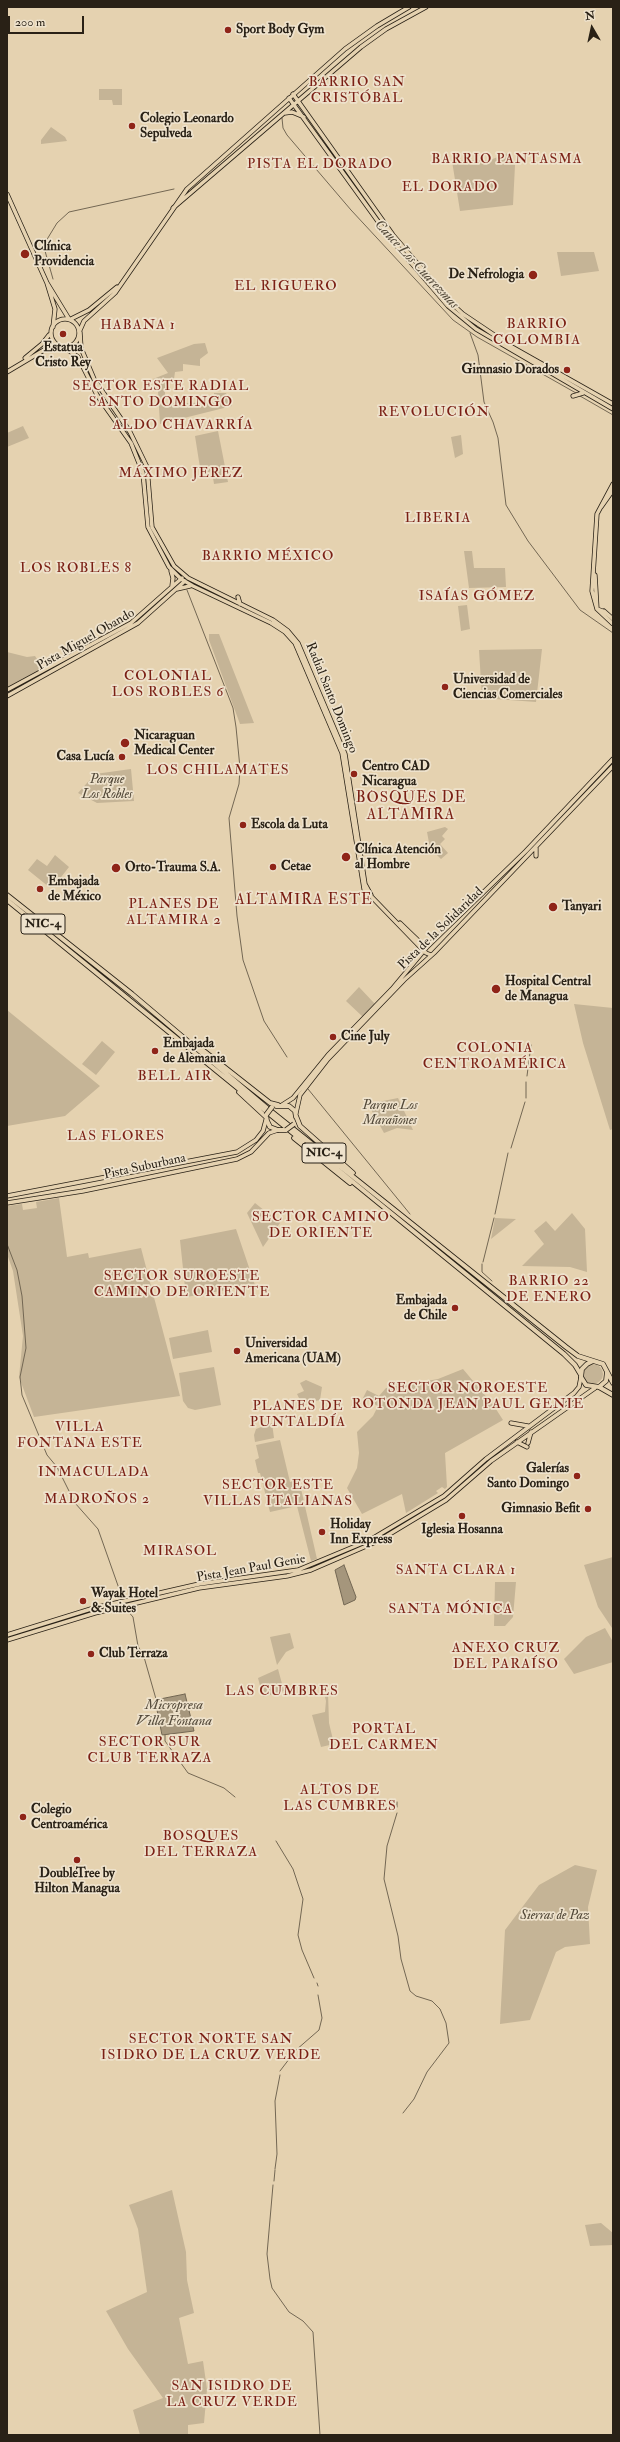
<!DOCTYPE html>
<meta charset="utf-8">
<style>
body{margin:0}
#map{position:relative;width:620px;height:2442px;overflow:hidden;background:#e5d2b0;font-family:"IM FELL Double Pica",serif}
canvas{display:block}
.frame{position:absolute;inset:0;border:8px solid #292116;pointer-events:none}
.north{position:absolute;left:572px;top:8px;width:40px;height:40px;-webkit-text-stroke:3px #eee2cc;paint-order:stroke;rotate:351deg;font-size:11px;font-weight:700;line-height:16px;text-align:center;color:#292116}
.north::after{content:'';display:block;margin:auto;width:14px;height:18px;background:#292116;clip-path:polygon(50% 0,100% 100%,50% 72%,0 100%)}
.scale{position:absolute;left:8px;top:16px;width:76px;height:18px;box-sizing:border-box;border:2px solid #292116;border-top:0;padding-left:5px;font-size:12px;line-height:14px;white-space:nowrap;color:#292116;-webkit-text-stroke:3px #eee2cc;paint-order:stroke}
</style>
<div id="map">
<canvas width="620" height="2442"></canvas>
<div class="frame"></div>
<div class="north">N</div>
<div class="scale">200 m</div>
</div>
<script>
const ctx = document.querySelector('canvas').getContext('2d');
ctx.lineJoin = 'round';
function fillPath(path, color) { ctx.fillStyle = color; ctx.fill(path, 'evenodd'); }
const toPath = rows => new Path2D(rows.map(r => 'M' + r).join(''));
function trace(path, color, width, dash) { ctx.strokeStyle = color; ctx.lineWidth = width; ctx.lineCap = dash ? 'butt' : 'round'; ctx.setLineDash(dash || []); ctx.stroke(path); }
function write(font, color, halo, rows, align = 'center') {
  ctx.font = font + ' "IM FELL Double Pica",serif'; ctx.lineWidth = 3.5; ctx.setLineDash([]); ctx.textBaseline = 'middle'; ctx.strokeStyle = halo; ctx.fillStyle = color; for (const [text, x, y, turn = 0] of rows) {
    ctx.save(); ctx.translate(x, y); ctx.rotate((+turn || 0) * Math.PI / 180); ctx.textAlign = isNaN(turn) ? turn : align; if (halo) ctx.strokeText(text, 0, 0); ctx.fillText(text, 0, 0); ctx.restore();
  }
}
fillPath(toPath([
 [99,89,122,89,122,105,113,105,112,100,99,100],
 [51,127,65,137,67,141,41,144,41,140],
 [508,153,515,165,513,205,460,211,452,161,490,160],
 [557,252,594,252,599,271,561,276],
 [205,343,208,353,200,359,200,366,183,364,183,371,175,372,174,379,165,379,165,404,214,402,214,393,226,393,232,406,160,424,158,391,153,379,168,373,157,358,194,344],
 [23,426,29,438,7,447,7,433],
 [218,431,228,482,214,484,212,471,201,474,195,436],
 [461,435,463,454,455,458,451,437],
 [464,551,472,551,474,568,505,568,506,587,469,588],
 [467,605,470,629,461,631,458,606],
 [209,634,219,634,254,723,240,724,209,640],
 [542,649,536,702,482,698,479,650],
 [7,652,27,657,35,656,44,670,7,690],
 [131,769,134,801,97,803,78,793,95,774],
 [445,827,448,829,442,836,445,839,440,844,448,853,441,859,430,848,427,832],
 [55,855,69,867,58,881,55,879,49,887,28,870,37,859,47,866],
 [359,987,375,1004,363,1017,346,1001],
 [574,1004,613,1008,613,1129,610,1130,583,1043],
 [7,1010,100,1086,65,1116,7,1126],
 [102,1041,115,1052,96,1075,82,1064],
 [398,1098,413,1130,397,1128,384,1133,368,1104],
 [59,1198,67,1257,88,1253,89,1258,141,1248,180,1396,34,1417,19,1377,23,1336,13,1271,7,1254,7,1206,22,1204,23,1210,37,1208,36,1202],
 [255,1203,280,1223,263,1247,247,1213],
 [572,1213,585,1229,587,1272,570,1267,522,1266,544,1244,534,1231,546,1221,555,1231],
 [495,1218,516,1219,491,1239],
 [236,1229,255,1285,186,1297,180,1240],
 [208,1330,212,1352,173,1359,169,1338],
 '583 1374a10 10 0 1 1 20 0a10 10 0 1 1-20 0Z',
 [214,1367,221,1405,195,1410,188,1408,183,1401,179,1373],
 [463,1369,494,1406,503,1420,445,1453,447,1487,445,1489,442,1487,436,1491,438,1493,406,1513,402,1494,362,1514,347,1488,357,1468,359,1453,357,1432,373,1416,378,1406,363,1398,367,1390,379,1396,386,1388,438,1379],
 [306,1380,322,1387,320,1400,302,1404,297,1394,304,1391,300,1383],
 [272,1423,274,1438,255,1442,254,1435,256,1429],
 [280,1440,290,1482,299,1480,317,1559,311,1561,297,1506,270,1512,260,1473,258,1473,255,1460,259,1458,256,1445],
 [613,1557,613,1628,612,1628,598,1607,584,1565],
 [495,1582,516,1582,513,1617,505,1626,494,1626],
 [605,1628,613,1642,613,1662,574,1674,564,1659,586,1637],
 [290,1633,294,1648,286,1652,277,1665,270,1637],
 [278,1669,284,1691,263,1697,258,1678],
 [324,1693,328,1693,329,1723,334,1744,321,1747,312,1715,325,1712,326,1701],
 [575,1865,597,1870,588,1907,590,1944,565,1947,556,1952,530,2020,500,2024,505,1930,539,1885],
 [172,2190,186,2252,187,2280,194,2313,179,2318,188,2364,203,2361,207,2389,204,2423,188,2425,188,2435,140,2435,133,2410,163,2398,128,2349,106,2311,147,2292,138,2229,129,2205],
 [601,2223,613,2233,613,2245,590,2246,585,2225]
]), '#c5b496');
const water = toPath([
 [344,1565,356,1597,355,1600,344,1605,335,1570,344,1565],
 [185,1694,194,1731,162,1735,155,1700,185,1694]
]);
fillPath(water, '#a5967c');
trace(water, '#736753', 1);
trace(toPath([
 [282,118,283,128,287,135,351,210,453,320,477,337,576,393],
 [53,279,45,251,46,241,57,223,69,212,174,189],
 [470,333,478,355,484,402,493,422,498,438,506,505,528,541,580,610,613,633],
 [580,396,613,415],
 [187,590,233,708,236,727,240,768,239,784,229,818,237,916,243,960,264,1021,287,1057],
 [527,1076,531,1045],
 [308,1089,410,1214],
 [526,1098,526,1082],
 [511,1148,525,1102],
 [495,1214,508,1153],
 [7,1244,17,1270,22,1296,26,1348,20,1377,22,1395,47,1455,57,1467,75,1503,98,1529,122,1597],
 [483,1262,494,1218],
 [482,1264,482,1272,492,1281],
 [126,1609,133,1617,138,1646,144,1657,156,1699],
 [165,1735,165,1741,188,1773,224,1788,235,1797],
 [397,1802,397,1807],
 [397,1813,387,1846,384,1879,398,1936,401,1959,410,1991,416,1996,432,2001,440,2009,446,2023,449,2043,427,2072,414,2099,403,2113],
 [276,1841,293,1869,303,1899,298,1935,302,1950,314,1978],
 [317,1983,318,1986],
 [280,2071,296,2050,319,2030,322,2018,318,1995],
 [275,2169,277,2154,275,2101,280,2075],
 [274,2181,275,2170],
 [273,2185,267,2254,270,2279,272,2288,289,2312,303,2321,313,2332,320,2435]
]), '#736753', 1);
const major = toPath([
 [293,94,393,235,451,303,463,314,512,347,613,404],
 [289,98,390,238,448,306,476,329,613,409],
 [285,113,292,112,304,117],
 [7,194,47,283,55,309,53,327],
 [173,208,361,47,386,29,426,7],
 [47,283,69,319],
 '51 333a14 14 0 1 1 28 0a14 14 0 1 1-28 0Z',
 [71,319,89,310,117,287],
 [80,330,84,321,115,293,187,189,345,49,377,26,409,7],
 [80,332,81,348,94,379,130,432,147,467,152,527,174,566,188,578,273,620,288,631,298,643,345,754,365,884,371,895],
 [64,347,78,357,97,395,131,443,143,473,148,527,169,567,181,579,193,586,271,623,285,632,295,643,342,753,364,889,426,953,431,955],
 [25,358,42,344,49,335],
 [7,372,44,350,58,347],
 [573,396,583,393],
 [613,484,597,514,592,591,597,609,613,624],
 [601,507,613,490],
 [171,571,173,578,172,586],
 [595,575,597,609,605,612],
 [177,589,190,586],
 [238,597,240,604],
 [604,611,613,619],
 [7,690,131,623,182,578],
 [7,696,138,623,185,581],
 [536,848,536,856],
 [400,923,426,948],
 [282,1105,293,1098,328,1055,392,989,427,947,526,851,613,759],
 [296,1113,300,1095,328,1059,404,980,434,953,613,766],
 [7,1196,237,1152,256,1140,263,1131,266,1120],
 [7,1203,83,1191,237,1159,251,1152,269,1133,278,1130],
 [511,1423,528,1426],
 [517,1442,527,1447],
 [528,1443,531,1432],
 [7,1635,94,1608,199,1584,298,1570,370,1540,444,1496,486,1459,574,1393,579,1387,581,1377],
 [7,1640,95,1613,199,1588,287,1576,311,1570,378,1541,446,1500,491,1461,595,1388]
]);
const highway = toPath([
 [7,895,132,994,267,1108,566,1347,578,1356,603,1364,613,1383],
 [7,900,564,1354,575,1365,581,1375],
 [195,1044,270,1103,278,1105],
 [239,1092,266,1117],
 [276,1106,289,1106,295,1111,296,1117],
 [266,1115,267,1121,270,1127,278,1130,286,1130],
 [296,1116,300,1126,353,1173],
 [294,1138,350,1183],
 [593,1361,587,1364,582,1369,581,1377,586,1385,599,1387,606,1381,607,1372],
 [599,1387,613,1395]
]);
trace(major, '#292116', 5);
trace(highway, '#292116', 5.5);
trace(major, '#e5d2b0', 3.5);
trace(highway, '#e5d2b0', 4);
const highwayBridge = toPath([
 [266,1115,272,1107],
 [286,1130,294,1124]
]);
trace(highwayBridge, '#292116', 5.5, []);
trace(highwayBridge, '#e5d2b0', 4);
for (const [x, y, r, color] of [
 [228,30,4,"#8f2418"],
 [132,126,4,"#8f2418"],
 [25,254,5,"#8f2418"],
 [533,275,5,"#8f2418"],
 [63,334,4,"#8f2418"],
 [567,370,4,"#8f2418"],
 [445,687,4,"#8f2418"],
 [125,743,5,"#8f2418"],
 [122,757,4,"#8f2418"],
 [354,774,4,"#8f2418"],
 [243,825,4,"#8f2418"],
 [346,857,5,"#8f2418"],
 [273,867,4,"#8f2418"],
 [116,868,5,"#8f2418"],
 [40,889,4,"#8f2418"],
 [553,907,5,"#8f2418"],
 [496,989,5,"#8f2418"],
 [333,1037,4,"#8f2418"],
 [155,1051,4,"#8f2418"],
 [455,1308,4,"#8f2418"],
 [237,1351,4,"#8f2418"],
 [577,1476,4,"#8f2418"],
 [588,1509,4,"#8f2418"],
 [462,1516,4,"#8f2418"],
 [322,1532,4,"#8f2418"],
 [83,1601,4,"#8f2418"],
 [91,1654,4,"#8f2418"],
 [23,1817,4,"#8f2418"],
 [77,1860,4,"#8f2418"]
]) { const dot = new Path2D(); dot.arc(x, y, r, 0, 2 * Math.PI); ctx.fillStyle = color; ctx.fill(dot); trace(dot, '#eee2cc', 1.5); }
for (const [x, y, w] of [
 [43,924,44],
 [324,1153,44]
]) { const box = new Path2D(); box.roundRect(x - w / 2, y - 10, w, 20, 3); ctx.fillStyle = '#eee2cc'; ctx.fill(box); trace(box, '#292116', 1); }
write('bold 12px', '#292116', null, [
 ["NIC-4",43,924],
 ["NIC-4",324,1153]
]);
write('bold 13px', '#292116', '#eee2cc', [
 ["Sport Body Gym",236,30],
 ["Colegio Leonardo",140,119],
 ["Sepulveda",140,134],
 ["Clínica",34,247],
 ["Providencia",34,262],
 ["De Nefrologia",524,275,"right"],
 ["Estatua",63,348,"center"],
 ["Cristo Rey",63,363,"center"],
 ["Gimnasio Dorados",559,370,"right"],
 ["Universidad de",453,680],
 ["Ciencias Comerciales",453,695],
 ["Nicaraguan",134,736],
 ["Medical Center",134,751],
 ["Casa Lucía",114,757,"right"],
 ["Centro CAD",362,767],
 ["Nicaragua",362,782],
 ["Escola da Luta",251,825],
 ["Clínica Atención",355,850],
 ["al Hombre",355,865],
 ["Cetae",281,867],
 ["Orto-Trauma S.A.",125,868],
 ["Embajada",48,882],
 ["de México",48,897],
 ["Tanyari",562,907],
 ["Hospital Central",505,982],
 ["de Managua",505,997],
 ["Cine July",341,1037],
 ["Embajada",163,1044],
 ["de Alemania",163,1059],
 ["Embajada",447,1301,"right"],
 ["de Chile",447,1316,"right"],
 ["Universidad",245,1344],
 ["Americana (UAM)",245,1359],
 ["Galerías",569,1469,"right"],
 ["Santo Domingo",569,1484,"right"],
 ["Gimnasio Befit",580,1509,"right"],
 ["Holiday",330,1525],
 ["Inn Express",330,1540],
 ["Iglesia Hosanna",462,1530,"center"],
 ["Wayak Hotel",91,1594],
 ["& Suites",91,1609],
 ["Club Terraza",99,1654],
 ["Colegio",31,1810],
 ["Centroamérica",31,1825],
 ["DoubleTree by",77,1874,"center"],
 ["Hilton Managua",77,1889,"center"]
], 'left');
write('13px', '#292116', '#eee2cc', [
 ["Pista Miguel Obando",86,640,-30],
 ["Radial Santo Domingo",331,698,68],
 ["Pista de la Solidaridad",441,929,-44],
 ["Pista Suburbana",145,1167,-12],
 ["Pista Jean Paul Genie",251,1569,-10]
]);
write('italic 13px', '#504636', '#eee2cc', [
 ["Parque",107,780],
 ["Los Robles",107,795],
 ["Parque Los",390,1106],
 ["Marañones",390,1121],
 ["Sierras de Paz",555,1916]
]);
ctx.letterSpacing = '1px';
write('14px', '#7a1f14', '#eee2cc', [
 ["BARRIO SAN",357,83],
 ["CRISTÓBAL",357,99],
 ["BARRIO PANTASMA",507,160],
 ["PISTA EL DORADO",320,165],
 ["EL DORADO",450,188],
 ["EL RIGUERO",286,287],
 ["BARRIO",537,325],
 ["COLOMBIA",537,341],
 ["HABANA 1",138,326],
 ["SECTOR ESTE RADIAL",161,387],
 ["SANTO DOMINGO",161,403],
 ["REVOLUCIÓN",434,413],
 ["ALDO CHAVARRÍA",183,426],
 ["MÁXIMO JEREZ",181,474],
 ["LIBERIA",438,519],
 ["BARRIO MÉXICO",268,557],
 ["LOS ROBLES 8",76,569],
 ["ISAÍAS GÓMEZ",477,597],
 ["COLONIAL",168,677],
 ["LOS ROBLES 6",168,693],
 ["LOS CHILAMATES",218,771],
 ["PLANES DE",174,905],
 ["ALTAMIRA 2",174,921],
 ["COLONIA",495,1049],
 ["CENTROAMÉRICA",495,1065],
 ["BELL AIR",175,1077],
 ["LAS FLORES",116,1137],
 ["SECTOR CAMINO",321,1218],
 ["DE ORIENTE",321,1234],
 ["SECTOR SUROESTE",182,1277],
 ["CAMINO DE ORIENTE",182,1293],
 ["BARRIO 22",549,1282],
 ["DE ENERO",549,1298],
 ["SECTOR NOROESTE",468,1389],
 ["ROTONDA JEAN PAUL GENIE",468,1405],
 ["PLANES DE",298,1407],
 ["PUNTALDÍA",298,1423],
 ["VILLA",80,1428],
 ["FONTANA ESTE",80,1444],
 ["INMACULADA",94,1473],
 ["SECTOR ESTE",278,1486],
 ["VILLAS ITALIANAS",278,1502],
 ["MADROÑOS 2",97,1500],
 ["MIRASOL",180,1552],
 ["SANTA CLARA 1",456,1571],
 ["SANTA MÓNICA",451,1610],
 ["ANEXO CRUZ",506,1649],
 ["DEL PARAÍSO",506,1665],
 ["LAS CUMBRES",282,1692],
 ["PORTAL",384,1730],
 ["DEL CARMEN",384,1746],
 ["SECTOR SUR",150,1743],
 ["CLUB TERRAZA",150,1759],
 ["ALTOS DE",340,1791],
 ["LAS CUMBRES",340,1807],
 ["BOSQUES",201,1837],
 ["DEL TERRAZA",201,1853],
 ["SECTOR NORTE SAN",211,2040],
 ["ISIDRO DE LA CRUZ VERDE",211,2056],
 ["SAN ISIDRO DE",232,2387],
 ["LA CRUZ VERDE",232,2403]
]);
ctx.letterSpacing = '0px';
write('italic 14px', '#544a3a', '#eee2cc', [
 ["Cauce Los Cuarezmas",416,265,47],
 ["Micropresa",174,1706],
 ["Villa Fontana",174,1722]
]);
ctx.letterSpacing = '1px';
write('15px', '#7a1f14', '#eee2cc', [
 ["BOSQUES DE",411,799],
 ["ALTAMIRA",411,816],
 ["ALTAMIRA ESTE",304,901]
]);
ctx.letterSpacing = '0px';
</script>
